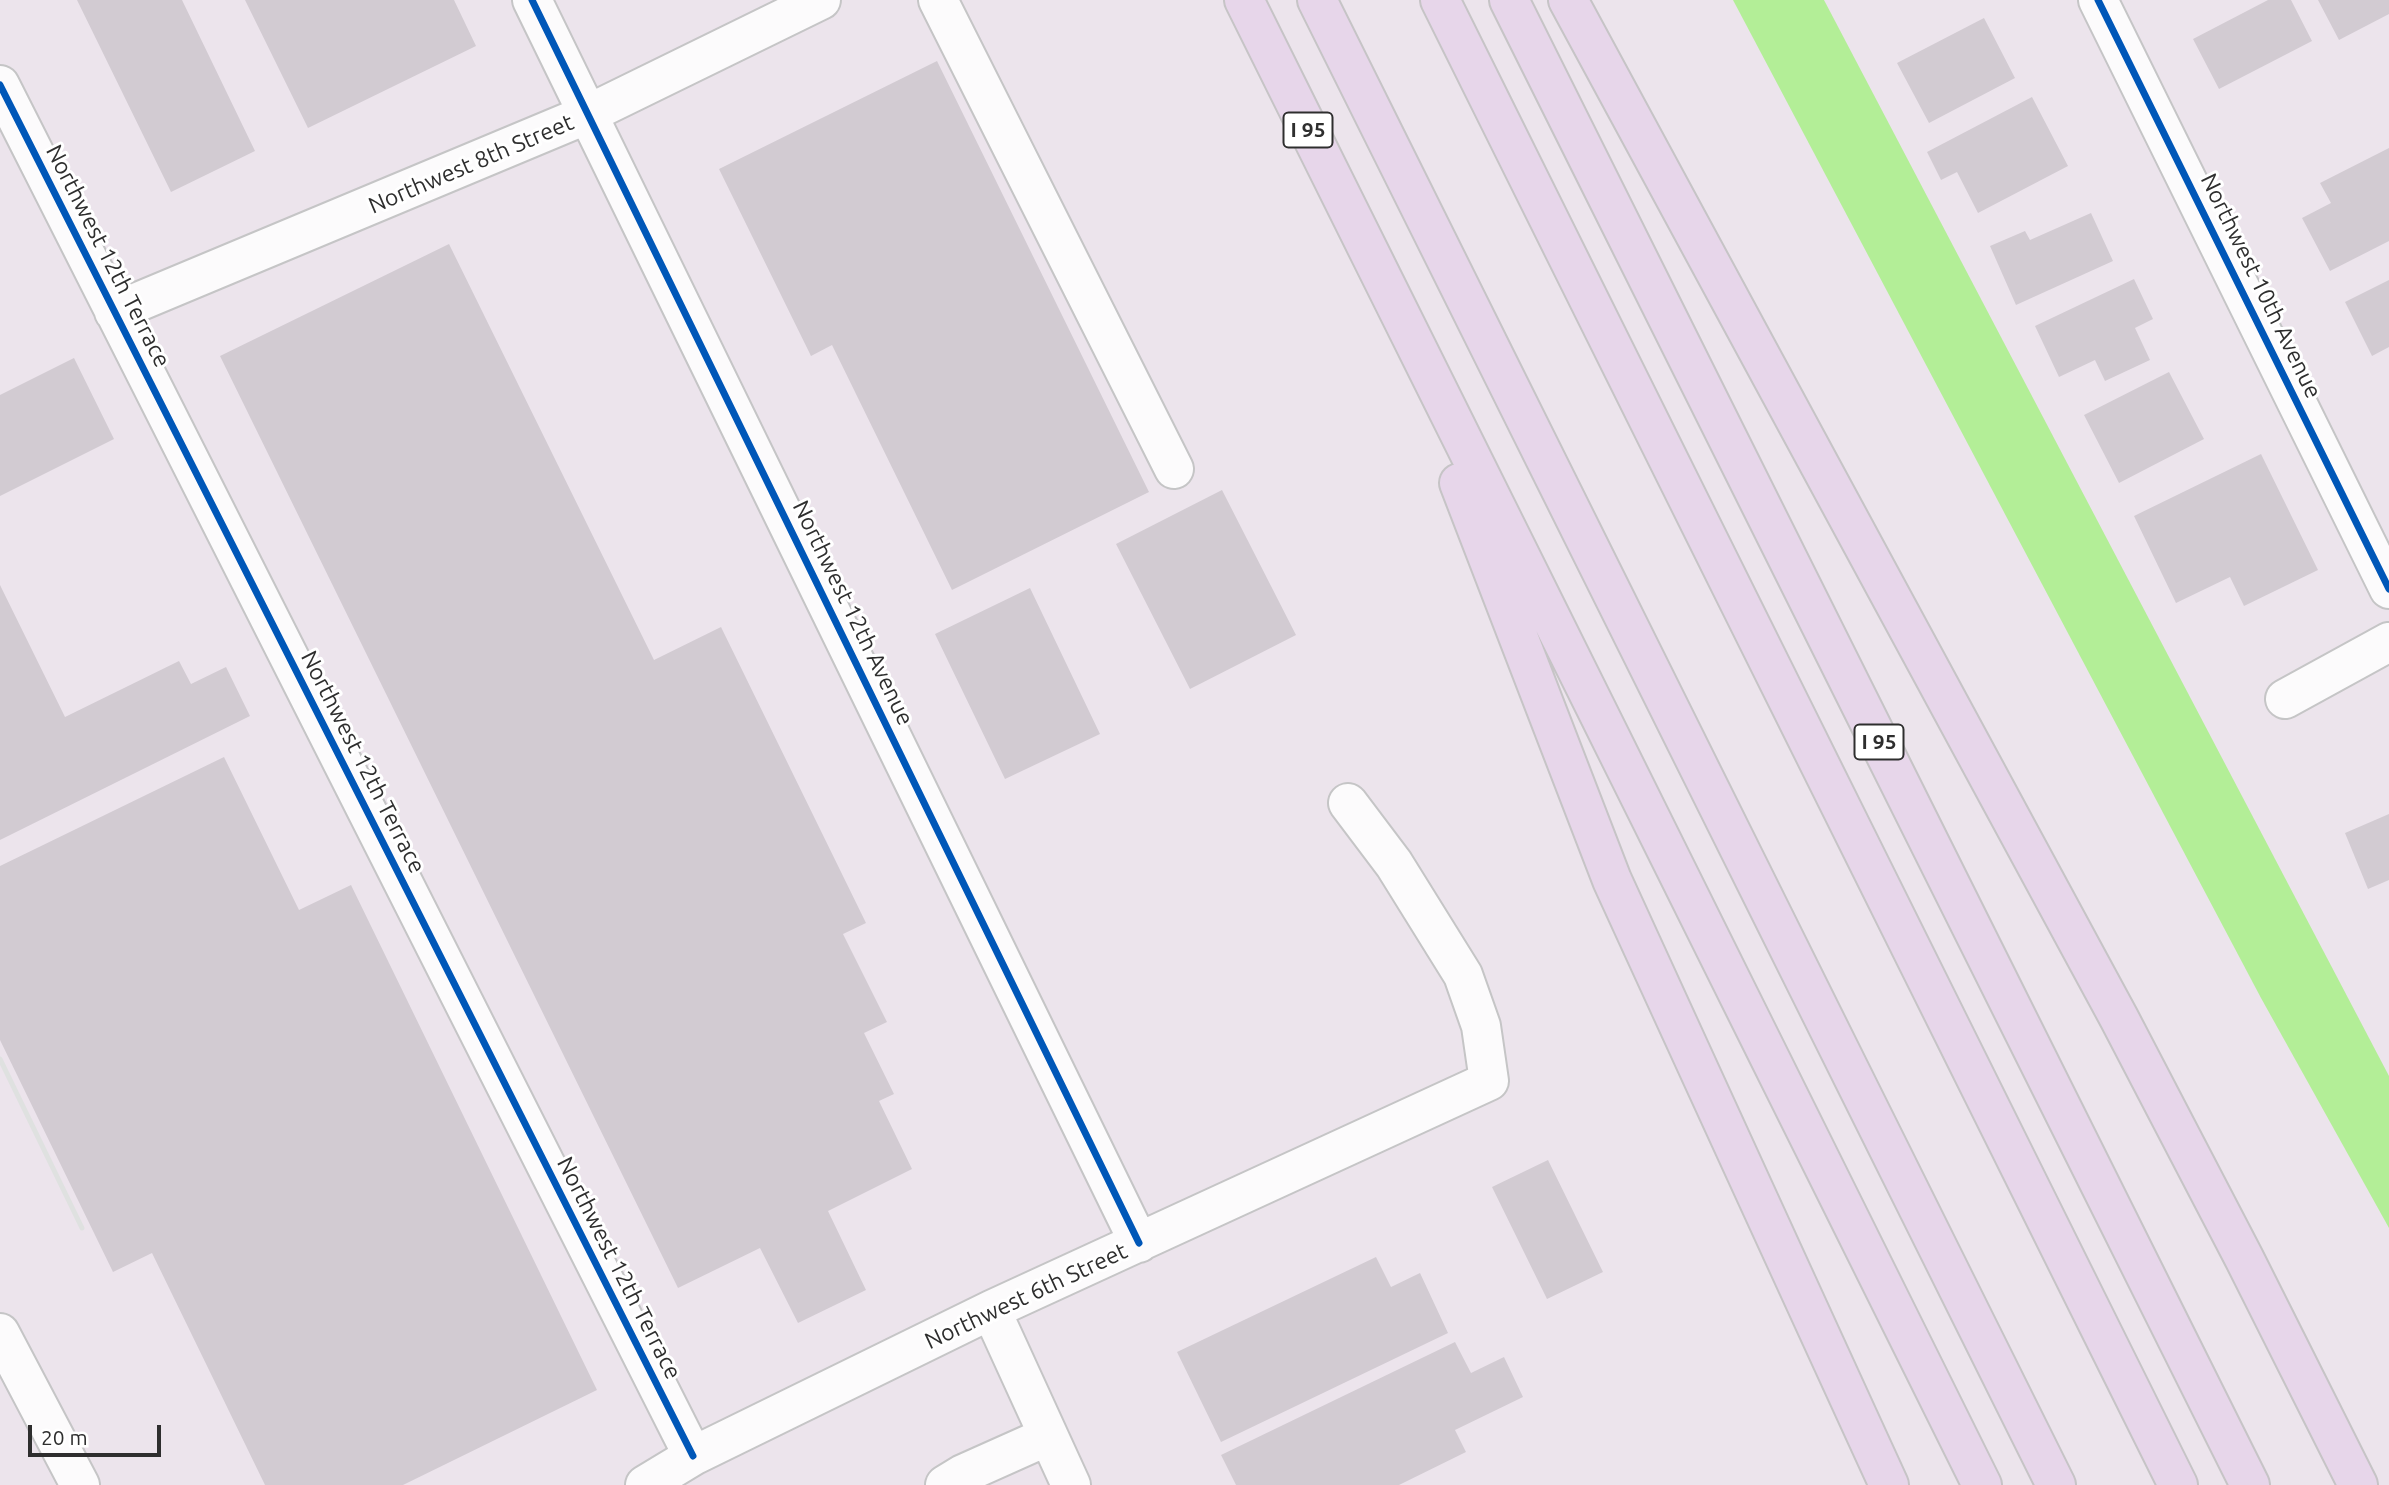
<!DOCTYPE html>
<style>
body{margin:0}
#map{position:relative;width:2389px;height:1485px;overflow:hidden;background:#ece4ec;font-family:Ubuntu,sans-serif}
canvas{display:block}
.scale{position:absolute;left:28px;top:1425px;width:133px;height:32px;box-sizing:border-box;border:4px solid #2e2e2e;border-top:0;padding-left:9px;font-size:21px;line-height:24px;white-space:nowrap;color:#2e2e2e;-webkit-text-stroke:5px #fff;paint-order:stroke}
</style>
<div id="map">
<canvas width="2389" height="1485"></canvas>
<div class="scale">20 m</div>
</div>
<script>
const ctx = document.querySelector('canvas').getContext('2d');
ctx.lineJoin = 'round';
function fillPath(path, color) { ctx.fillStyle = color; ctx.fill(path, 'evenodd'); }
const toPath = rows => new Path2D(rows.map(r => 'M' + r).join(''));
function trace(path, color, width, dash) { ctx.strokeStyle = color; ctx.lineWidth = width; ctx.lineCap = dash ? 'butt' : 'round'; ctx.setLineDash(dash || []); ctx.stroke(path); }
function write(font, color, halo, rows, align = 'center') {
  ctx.font = font + ' Ubuntu,sans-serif'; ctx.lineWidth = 6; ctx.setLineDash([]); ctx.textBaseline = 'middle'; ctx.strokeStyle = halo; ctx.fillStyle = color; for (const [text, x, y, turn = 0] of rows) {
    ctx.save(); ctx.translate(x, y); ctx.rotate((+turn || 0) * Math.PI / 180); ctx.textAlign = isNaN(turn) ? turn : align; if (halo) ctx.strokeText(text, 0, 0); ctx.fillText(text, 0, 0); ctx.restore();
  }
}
fillPath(toPath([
 [1733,0,1824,0,2389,1076,2389,1228,2261,998]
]), '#b3ee97');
fillPath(toPath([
 [77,0,182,0,255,151,171,192],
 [245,0,454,0,476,46,308,128],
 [2268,0,2291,0,2312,41,2219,89,2193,39],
 [2318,0,2389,0,2389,14,2339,40],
 [1984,18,2015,78,1929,123,1897,63],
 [937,61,1149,492,952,590,832,345,811,356,719,169],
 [2032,97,2068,166,1978,213,1957,172,1941,180,1927,152],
 [2389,148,2389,241,2330,271,2302,218,2331,203,2320,183],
 [2091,213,2113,261,2016,305,1990,246,2025,231,2030,240],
 [449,244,654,660,721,627,866,923,843,934,887,1022,864,1033,894,1094,879,1101,912,1169,828,1211,866,1290,798,1323,760,1248,678,1288,220,356],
 [2134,279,2153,319,2135,328,2150,360,2105,381,2095,360,2059,377,2035,326],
 [2389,280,2389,347,2372,356,2345,302],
 [74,358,114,439,0,496,0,395],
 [2169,372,2204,439,2119,483,2084,415],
 [2261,454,2318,570,2244,606,2230,577,2176,603,2134,516],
 [1222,490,1296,635,1190,689,1116,544],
 [0,585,65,717,179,661,191,684,226,667,250,716,0,840],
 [1030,588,1100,734,1005,779,935,634],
 [224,757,299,910,351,885,597,1390,403,1485,265,1485,152,1253,113,1272,0,1040,0,866],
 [2389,814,2389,880,2368,889,2345,833],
 [1548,1160,1603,1272,1547,1299,1492,1187],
 [1376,1257,1391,1287,1420,1273,1448,1333,1221,1442,1177,1352],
 [1455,1342,1471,1373,1504,1357,1523,1397,1455,1430,1466,1452,1399,1485,1236,1485,1221,1455]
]), '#d2cbd2');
const minor = toPath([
 [532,0,1139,1243],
 [938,0,1174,469],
 [2098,0,2389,589],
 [0,85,693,1456],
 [114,312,588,114,821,0],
 [2285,699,2389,642],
 [991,1310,1071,1485],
 [0,1333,80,1485],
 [645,1485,693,1456,991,1310,1489,1081,1481,1026,1463,975,1394,864,1348,803],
 [945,1485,963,1474,1048,1436]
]);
const highway = toPath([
 [1244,0,1982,1485],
 [1317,0,2056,1485],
 [1440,0,2178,1485],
 [1509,0,2250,1485],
 [1568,0,2119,1018,2244,1258,2358,1485],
 [1459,483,1612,880,1889,1485]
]);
trace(minor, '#c5c5c6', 42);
trace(highway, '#c6c4c6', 42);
trace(minor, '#fcfbfc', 38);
trace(highway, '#e7d6ea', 38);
trace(toPath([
 [0,1059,82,1228]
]), '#dfe1e0', 5);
trace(toPath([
 [532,0,1139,1243],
 [2098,0,2389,589],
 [0,85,693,1456]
]), '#0057b8', 7);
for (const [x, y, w] of [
 [1308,130,49],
 [1879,742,49]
]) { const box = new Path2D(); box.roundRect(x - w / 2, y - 17.5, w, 35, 5); ctx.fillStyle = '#fff'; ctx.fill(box); trace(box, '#2e2e2e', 2); }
write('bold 21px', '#2e2e2e', null, [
 ["I 95",1308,130],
 ["I 95",1879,742]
]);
write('23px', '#2e2e2e', '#fff', [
 ["Northwest 8th Street",471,164,-23],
 ["Northwest 12th Terrace",108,256,63],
 ["Northwest 10th Avenue",2261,286,64],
 ["Northwest 12th Avenue",853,613,64],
 ["Northwest 12th Terrace",363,762,63],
 ["Northwest 12th Terrace",619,1268,63],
 ["Northwest 6th Street",1026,1296,-25]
]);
</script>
